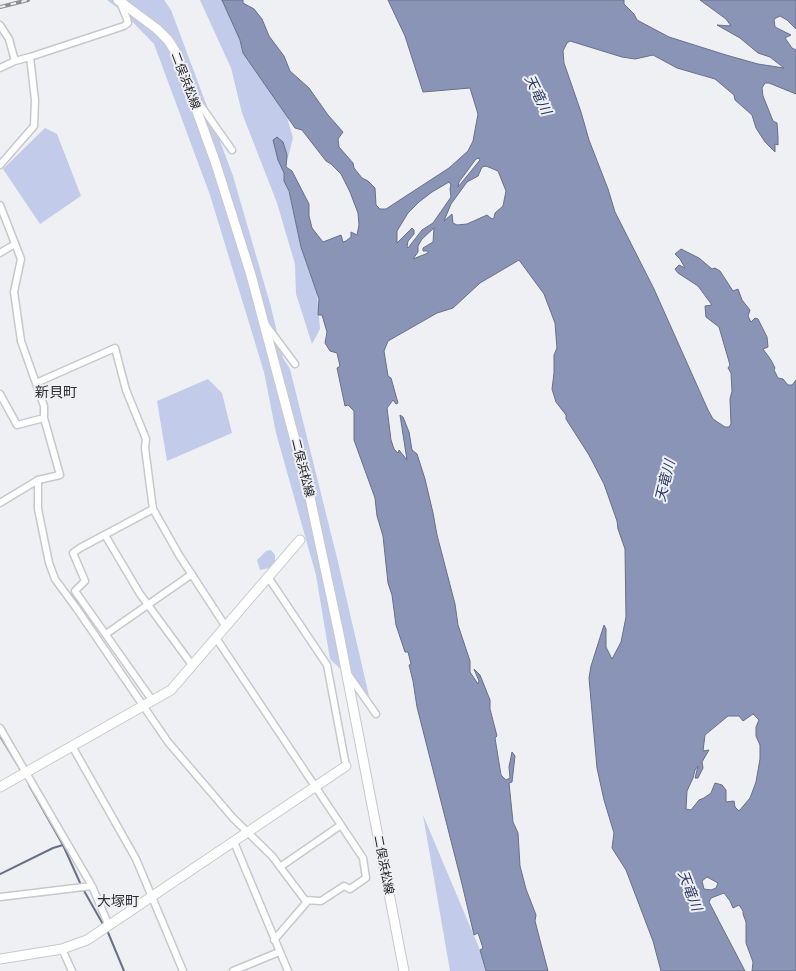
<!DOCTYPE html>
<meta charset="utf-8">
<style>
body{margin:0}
canvas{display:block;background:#eef0f3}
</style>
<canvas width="796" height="971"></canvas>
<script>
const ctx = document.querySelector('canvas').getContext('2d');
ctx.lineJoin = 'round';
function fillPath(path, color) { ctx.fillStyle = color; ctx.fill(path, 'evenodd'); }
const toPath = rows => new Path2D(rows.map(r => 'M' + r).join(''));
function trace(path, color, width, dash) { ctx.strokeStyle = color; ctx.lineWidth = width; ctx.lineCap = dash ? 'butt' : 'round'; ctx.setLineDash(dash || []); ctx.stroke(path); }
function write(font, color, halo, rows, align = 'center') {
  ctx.font = font + ' "Varela Round","Noto Sans JP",sans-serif'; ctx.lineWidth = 4; ctx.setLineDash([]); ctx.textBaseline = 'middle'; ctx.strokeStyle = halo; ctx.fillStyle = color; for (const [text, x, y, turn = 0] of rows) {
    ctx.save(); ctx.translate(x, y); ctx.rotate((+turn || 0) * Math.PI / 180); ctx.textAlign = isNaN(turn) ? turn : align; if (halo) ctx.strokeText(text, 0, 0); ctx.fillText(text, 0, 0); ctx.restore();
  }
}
fillPath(toPath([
 [107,0,164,0,171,10,233,176,271,307,283,358,290,369,338,562,369,696,330,659,316,575,276,433,264,372,210,195,154,44,123,12],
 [200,0,225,0,248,59,287,117,293,138,284,173,304,255,317,293,320,329,312,344,296,294,295,264,277,203,242,113,231,68],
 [45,128,57,134,81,196,40,224,3,169],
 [208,379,222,393,232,433,167,461,157,401],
 [271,550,275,555,275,561,269,568,260,570,257,560,266,551],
 [423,815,480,950,485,971,450,971]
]), '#c2cbea');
const water = toPath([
 [222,0,243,0,243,3,254,9,262,19,269,36,284,56,290,71,309,88,328,115,343,132,338,139,339,147,353,163,354,168,362,178,368,181,375,188,376,205,380,209,386,209,449,168,468,151,473,141,478,114,470,88,423,92,405,36,388,0,624,0,624,4,634,14,637,20,669,37,726,55,758,64,784,68,770,57,758,53,740,38,717,25,731,26,726,19,700,0,796,0,796,29,787,20,780,16,774,19,775,27,791,35,785,38,792,48,796,50,796,94,769,83,765,83,762,88,763,96,773,121,777,123,778,137,778,145,775,144,775,152,765,142,756,128,752,115,735,100,734,95,715,79,677,68,653,55,635,59,622,57,570,41,567,43,563,51,564,63,581,112,589,140,608,189,615,212,654,289,708,410,713,419,725,427,729,427,731,424,730,399,732,391,731,373,728,368,730,365,719,327,706,317,705,306,712,305,698,286,678,273,675,269,679,265,685,268,680,259,675,254,681,249,699,258,712,269,715,268,720,271,733,291,738,289,742,300,750,310,748,316,751,322,755,318,758,319,767,337,768,347,763,349,771,360,775,368,774,370,778,378,783,379,788,385,792,385,796,380,796,971,752,971,753,962,746,943,746,922,743,914,743,911,739,905,733,908,730,901,724,893,711,898,709,902,745,971,661,971,653,941,626,870,612,848,614,833,604,800,597,768,589,678,591,666,604,625,606,629,606,647,612,659,621,642,626,617,625,549,618,529,617,521,604,484,589,455,566,419,566,415,556,402,552,389,554,373,554,355,557,348,555,323,544,294,519,260,480,283,453,308,437,313,388,341,384,351,388,376,391,378,398,403,396,404,393,400,387,408,391,440,394,449,398,453,399,450,407,460,400,415,403,417,409,432,412,450,417,454,425,479,433,513,437,535,455,604,458,625,470,661,470,672,478,684,479,681,474,669,480,675,490,700,490,709,497,736,495,738,501,775,506,780,510,778,509,767,512,752,515,756,512,782,509,783,513,822,518,833,520,866,526,889,536,915,535,921,548,971,486,971,480,950,483,948,478,933,474,935,462,884,417,707,413,681,409,665,411,664,408,652,405,652,396,625,392,595,388,583,383,536,377,516,375,498,354,440,354,411,348,405,345,406,337,368,340,366,337,353,330,351,325,343,327,332,322,315,318,315,319,299,301,247,289,191,284,181,284,173,278,160,273,140,277,137,283,142,287,155,286,167,292,171,309,204,309,216,312,228,323,242,341,235,343,242,346,241,351,237,351,232,357,235,359,225,358,213,350,192,341,174,331,164,326,161,302,130,295,128,243,53,240,40,222,0],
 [479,158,480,160,458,187,459,182,476,159,479,158],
 [486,166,498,171,506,191,503,206,495,213,494,218,492,219,487,215,467,224,457,225,453,223,452,214,444,221,451,204,467,182,478,176,482,167,486,166],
 [449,182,451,185,450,189,451,197,433,223,422,230,408,248,407,247,408,241,414,234,414,230,412,228,397,243,397,231,408,213,419,202,432,192,449,182],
 [434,228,433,242,423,248,423,251,428,251,428,253,413,259,418,252,418,246,422,239,434,228],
 [753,714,759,720,756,727,756,736,760,745,760,759,756,782,750,798,739,811,735,807,734,801,726,802,726,790,722,785,715,783,711,793,704,798,699,800,691,810,686,809,687,791,693,778,695,770,698,766,695,778,698,778,703,768,702,762,709,750,703,751,705,735,728,716,739,716,743,721,753,714],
 [707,877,718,883,716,888,711,890,704,889,702,881,707,877]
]);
fillPath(water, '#8a94b6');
trace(water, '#686f88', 1);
trace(toPath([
 [0,736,22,772],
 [29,785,63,845,81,885],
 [0,874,53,848,63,845],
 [83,889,104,926],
 [107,930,124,971]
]), '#686f88', 2);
const street = toPath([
 [0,25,9,39,15,61],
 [0,68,15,61,30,57,124,26,128,23,127,19,120,2],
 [194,96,232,150],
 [0,165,34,126,35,100,30,57],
 [0,205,21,259,14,292,21,341,44,406,44,418,60,475,38,480,38,509,49,563,55,579,77,609,168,742,233,818,272,856,305,900,321,901,344,886,350,889,366,878,363,858,216,638],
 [0,253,15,244],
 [266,325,295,364],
 [36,383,115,348,126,390,146,439,145,448,153,509,179,555,226,627],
 [0,394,17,425,44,418],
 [0,503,38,480],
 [105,535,140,594,192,665],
 [268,577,327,665,346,766],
 [106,634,192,574],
 [348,674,376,714],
 [152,700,75,591,85,581,73,553,80,548,153,509],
 [0,728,92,886,109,926],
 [72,746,136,859,183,971],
 [234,842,288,971],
 [280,867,341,825],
 [0,897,92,886],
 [274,940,306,903,305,900],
 [62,949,72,971],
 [233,971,279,952]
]);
const secondary = toPath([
 [118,0,157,29,168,40,175,51,215,161,251,275,309,493,339,634,404,971],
 [0,787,171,690,300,540],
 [0,959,62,949,87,940,346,766]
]);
trace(street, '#c7c8cb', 9);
trace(secondary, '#c7c8cb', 11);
trace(street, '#fff', 6);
trace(secondary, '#fff', 9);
const rail = toPath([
 [0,7,28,0]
]);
trace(rail, '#8a8c8e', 4);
trace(rail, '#eef0f3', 2, [5.5]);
write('12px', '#191a1b', '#eef0f3', [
 ["二俣浜松線",185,81,69],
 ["二俣浜松線",302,468,76],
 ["二俣浜松線",383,865,79]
]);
write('italic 14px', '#2b3664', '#eef0f3', [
 ["天竜川",537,95,64],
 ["天竜川",666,481,-76],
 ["天竜川",689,891,69]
]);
write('14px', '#2c2d30', '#eef0f3', [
 ["新貝町",56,393],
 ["大塚町",118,902]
]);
</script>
